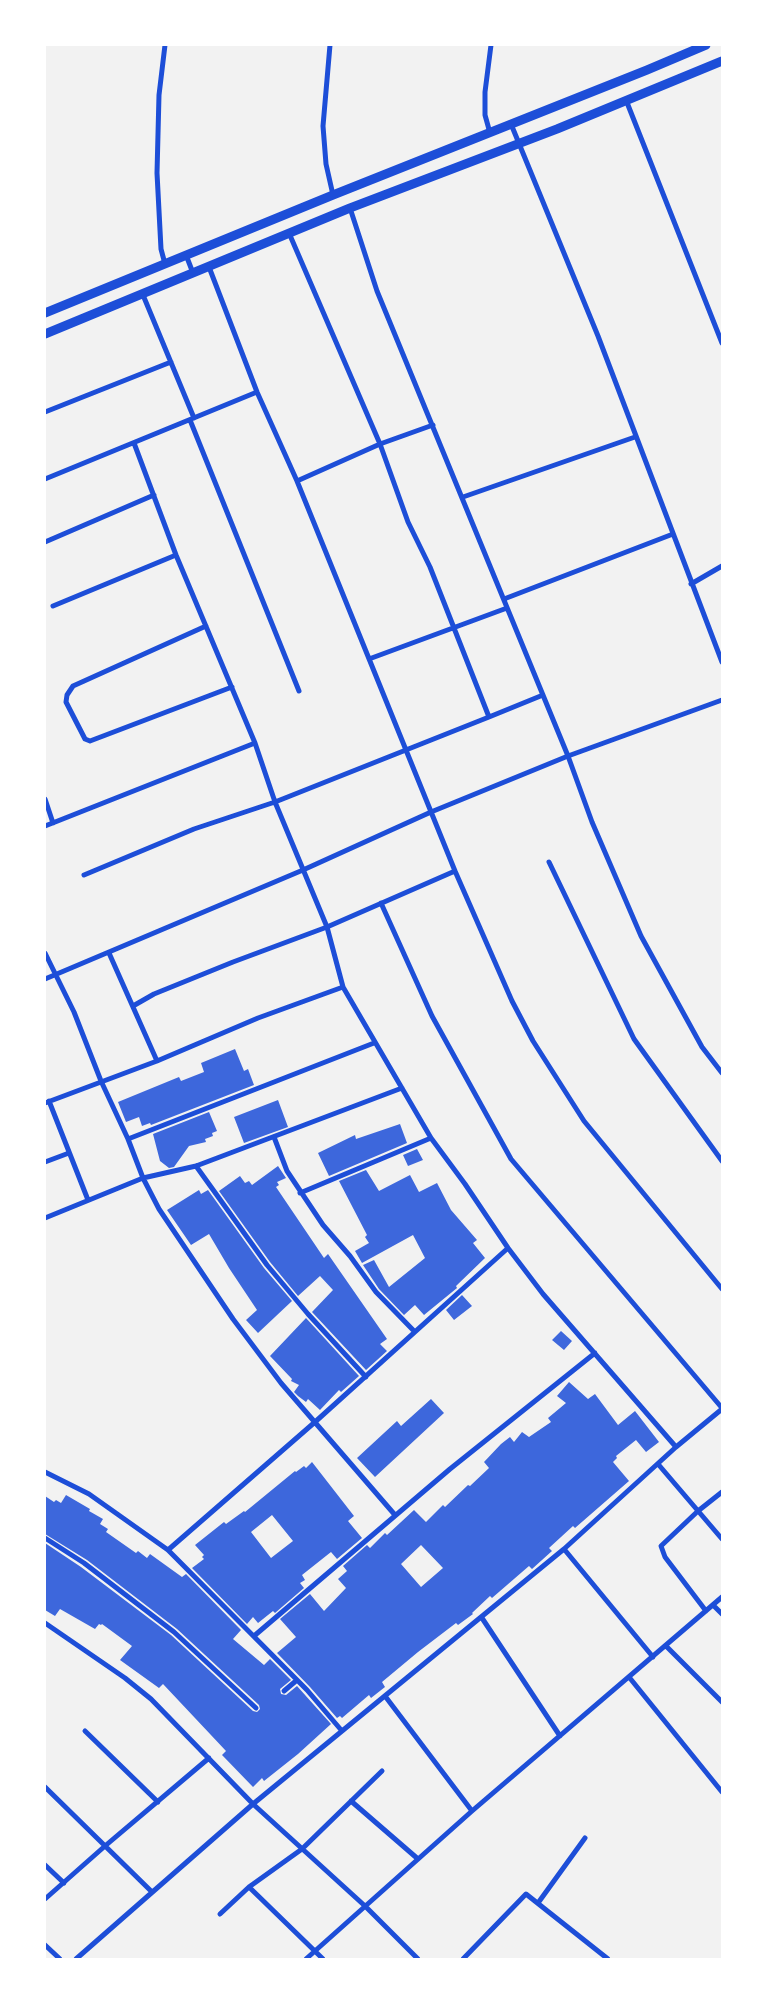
<!DOCTYPE html>
<style>
body{margin:0}
#map{position:relative;width:767px;height:2004px;overflow:hidden;background:#f2f2f2;font-family:Helvetica,sans-serif}
canvas{display:block}
.frame{position:absolute;inset:0;border:46px solid #fff;pointer-events:none}
</style>
<div id="map">
<canvas width="767" height="2004"></canvas>
<div class="frame"></div>
</div>
<script>
const ctx = document.querySelector('canvas').getContext('2d');
ctx.lineJoin = 'round';
function fillPath(path, color) { ctx.fillStyle = color; ctx.fill(path, 'evenodd'); }
const toPath = rows => new Path2D(rows.map(r => 'M' + r).join(''));
function trace(path, color, width, dash) { ctx.strokeStyle = color; ctx.lineWidth = width; ctx.lineCap = dash ? 'butt' : 'round'; ctx.setLineDash(dash || []); ctx.stroke(path); }
fillPath(toPath([
 [235,1049,244,1071,248,1069,254,1085,151,1125,150,1123,142,1126,139,1117,126,1122,118,1102,179,1077,181,1081,204,1072,201,1063],
 [278,1100,288,1127,244,1143,234,1117],
 [209,1112,217,1131,212,1133,213,1136,205,1139,206,1142,189,1146,174,1167,169,1168,160,1161,153,1134],
 [400,1124,407,1143,329,1176,318,1153,355,1135,356,1139],
 [417,1149,423,1160,408,1166,403,1155],
 [278,1166,286,1178,277,1182,279,1185,276,1187,324,1258,328,1254,387,1339,380,1344,387,1351,366,1370,312,1312,333,1290,320,1276,298,1296,270,1262,219,1191,240,1176,245,1183,249,1181,252,1185],
 [366,1170,379,1191,410,1175,419,1192,437,1183,451,1210,477,1240,473,1243,485,1258,456,1286,457,1288,424,1315,415,1305,404,1315,379,1289,363,1265,374,1260,389,1287,425,1258,413,1235,362,1263,355,1251,369,1243,365,1237,367,1235,339,1181],
 [199,1190,201,1194,208,1190,264,1268,292,1301,258,1333,246,1320,257,1310,229,1268,209,1234,191,1245,167,1210],
 [462,1295,472,1306,454,1320,446,1310],
 [306,1318,359,1376,341,1392,339,1390,320,1410,308,1399,306,1402,298,1396,294,1392,299,1385,291,1381,292,1379,270,1356],
 [561,1331,572,1341,564,1350,552,1340],
 [569,1382,588,1399,595,1394,618,1425,635,1411,659,1442,646,1452,636,1440,616,1456,617,1458,613,1462,629,1481,575,1528,573,1526,549,1548,552,1551,532,1569,529,1566,492,1598,490,1596,472,1613,473,1614,458,1625,456,1623,418,1652,382,1682,385,1687,371,1698,369,1695,342,1718,340,1716,337,1718,310,1687,277,1653,296,1637,280,1619,310,1594,324,1611,346,1588,338,1579,347,1571,343,1566,367,1545,370,1548,385,1533,387,1535,414,1510,426,1522,443,1505,445,1507,468,1485,470,1486,489,1468,484,1462,501,1444,510,1437,514,1442,522,1432,529,1437,551,1422,548,1418,566,1403,557,1396],
 [421,1545,443,1568,421,1587,401,1564],
 [431,1399,444,1413,375,1477,357,1458,397,1421,401,1426],
 [312,1462,354,1516,348,1521,362,1538,337,1559,331,1552,302,1575,305,1580,300,1583,304,1588,275,1613,273,1611,258,1623,253,1617,247,1624,192,1568,204,1559,202,1557,204,1555,195,1545,224,1522,226,1524,244,1511,245,1512,295,1471,296,1472,304,1466,306,1468],
 [272,1515,293,1541,271,1558,251,1532],
 [66,1495,90,1509,89,1511,103,1519,100,1524,108,1529,106,1532,136,1553,138,1551,147,1558,150,1554,182,1577,186,1574,241,1630,233,1639,264,1665,270,1659,291,1680,280,1689,281,1694,286,1695,297,1686,331,1724,298,1754,264,1781,262,1778,253,1787,222,1755,226,1751,163,1684,159,1688,120,1660,132,1646,102,1624,101,1625,99,1624,95,1629,60,1609,55,1616,45,1610,45,1543,81,1567,171,1635,253,1711,257,1712,260,1709,259,1705,177,1629,87,1560,45,1534,45,1496,54,1502,56,1500,61,1503]
]), '#3d67dc');
trace(toPath([
 [165,45,159,95,157,173,161,249,165,264],
 [330,45,323,126,326,164,333,195],
 [626,100,722,343],
 [511,124,598,336,722,662],
 [490,133,485,115,485,92,491,45],
 [350,208,377,291,568,756,592,822,641,936,702,1047,722,1073],
 [289,233,380,444,408,522,430,567,489,717,543,695],
 [186,255,193,273],
 [209,267,257,392,297,481,455,871,512,1001,533,1041,584,1121,722,1289],
 [143,295,194,418],
 [45,412,171,362],
 [190,420,299,691],
 [134,443,176,555,255,743,275,802,327,927,343,987,431,1138,465,1184,508,1248,543,1294,676,1447],
 [45,479,257,392],
 [297,481,380,444,433,425],
 [463,497,635,437],
 [45,542,154,495],
 [691,584,722,566],
 [504,599,673,534],
 [53,606,176,555],
 [206,626,73,686,67,695,66,702,85,739,90,741,232,687],
 [369,659,507,608],
 [45,799,53,823],
 [45,826,255,743],
 [549,862,634,1039,722,1161],
 [84,875,194,829,275,802,489,717],
 [381,903,432,1016,511,1159,722,1408],
 [45,953,74,1012,101,1081,128,1139,143,1178,159,1209,233,1319,281,1383,395,1515],
 [109,953,157,1061],
 [45,979,303,870,431,812,568,756,722,700],
 [133,1006,154,994,233,962,327,927,455,871],
 [49,1101,88,1200],
 [45,1103,157,1061,258,1018,343,987],
 [274,1137,287,1171,323,1225,350,1256,376,1292,414,1331],
 [128,1139,374,1043],
 [45,1162,69,1153],
 [196,1166,267,1265,308,1314,366,1377],
 [300,1193,431,1138],
 [45,1218,143,1178,196,1166,402,1088],
 [658,1464,722,1539],
 [45,1472,89,1494,168,1550,307,1690,342,1731],
 [45,1538,84,1563,174,1632,256,1708],
 [564,1549,653,1657],
 [168,1550,315,1422,508,1248],
 [713,1605,722,1614],
 [706,1611,665,1557,661,1546,698,1511,722,1492],
 [482,1618,560,1736],
 [45,1623,125,1678,151,1699,253,1804,365,1906,418,1959],
 [254,1636,450,1469,595,1353],
 [666,1646,722,1702],
 [629,1677,722,1792],
 [284,1691,297,1680],
 [385,1696,472,1811],
 [85,1731,158,1802],
 [45,1787,152,1892],
 [351,1801,418,1859],
 [45,1865,64,1883],
 [249,1887,323,1959],
 [45,1899,105,1846,209,1758],
 [538,1903,585,1838],
 [220,1914,249,1887,302,1849,382,1771],
 [45,1945,60,1959],
 [76,1959,253,1804,564,1549,676,1447,722,1409],
 [306,1959,472,1811,722,1597],
 [463,1959,526,1894,608,1959]
]), '#1d4ed8', 5);
trace(toPath([
 [45,313,333,195,647,70,706,45],
 [45,334,350,208,557,129,722,61]
]), '#1d4ed8', 9);
</script>
